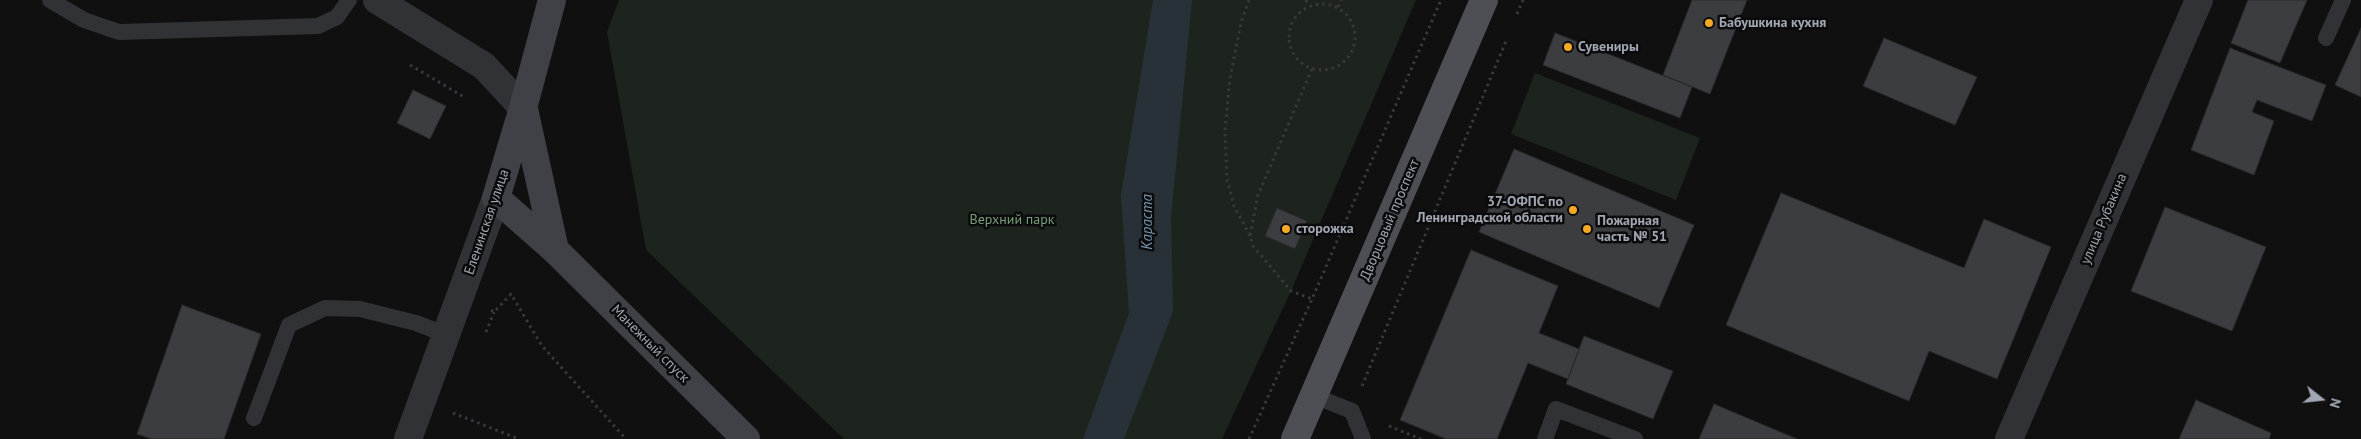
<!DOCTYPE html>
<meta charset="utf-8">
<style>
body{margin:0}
#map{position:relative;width:2361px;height:439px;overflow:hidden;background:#101011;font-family:"PT Sans",sans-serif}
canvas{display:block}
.north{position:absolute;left:2296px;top:374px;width:50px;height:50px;-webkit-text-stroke:4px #0b0b0c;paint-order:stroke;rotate:106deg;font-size:14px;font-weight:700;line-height:20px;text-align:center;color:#a1a7b3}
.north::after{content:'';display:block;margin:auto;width:18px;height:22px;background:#a1a7b3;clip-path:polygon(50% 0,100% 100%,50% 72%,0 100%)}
</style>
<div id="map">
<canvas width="2361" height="439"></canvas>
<div class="north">N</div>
</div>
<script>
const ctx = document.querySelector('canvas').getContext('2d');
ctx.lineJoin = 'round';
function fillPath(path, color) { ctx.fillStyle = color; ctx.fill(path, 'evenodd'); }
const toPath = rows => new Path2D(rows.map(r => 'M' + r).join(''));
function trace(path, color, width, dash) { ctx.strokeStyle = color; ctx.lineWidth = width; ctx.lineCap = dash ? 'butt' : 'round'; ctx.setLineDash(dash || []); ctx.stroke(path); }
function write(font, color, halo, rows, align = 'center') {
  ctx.font = font + ' "PT Sans",sans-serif'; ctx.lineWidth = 5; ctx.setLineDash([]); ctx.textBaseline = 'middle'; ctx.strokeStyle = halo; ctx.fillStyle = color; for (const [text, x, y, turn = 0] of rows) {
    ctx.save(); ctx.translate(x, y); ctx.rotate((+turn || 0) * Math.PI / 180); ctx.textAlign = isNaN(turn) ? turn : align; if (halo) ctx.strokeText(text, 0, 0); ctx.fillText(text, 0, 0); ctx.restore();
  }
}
fillPath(toPath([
 [619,0,1416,0,1291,291,1222,439,844,439,646,250,607,32],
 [1535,73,1700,138,1676,200,1511,134]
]), '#1c241d');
fillPath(toPath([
 [1153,0,1192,0,1171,218,1173,312,1124,439,1083,439,1129,313,1121,195]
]), '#283137');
const building = toPath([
 [1692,0,1747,0,1710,94,1663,75,1692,0],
 [2248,0,2307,0,2280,63,2231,43,2248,0],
 [2361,28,2361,97,2335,85,2361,28],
 [1555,33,1692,87,1680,118,1543,65,1555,33],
 [1884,38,1977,77,1955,125,1863,86,1884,38],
 [2230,48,2326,85,2312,121,2257,100,2252,112,2274,121,2254,175,2191,150,2230,48],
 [413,90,446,106,430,139,397,123,413,90],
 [1514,149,1694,225,1659,308,1479,232,1514,149],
 [1781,193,1964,268,1984,219,2051,247,1997,379,1929,351,1909,401,1726,325,1781,193],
 [2165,207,2266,247,2232,331,2131,291,2165,207],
 [1277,208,1307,221,1295,249,1265,236,1277,208],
 [1471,250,1558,286,1539,333,1579,349,1568,379,1528,363,1497,439,1446,439,1400,420,1471,250],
 [182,305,261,334,224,439,152,439,137,434,182,305],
 [1584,336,1673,371,1653,419,1566,384,1584,336],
 [2196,400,2271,433,2269,439,2179,439,2196,400],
 [1714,404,1797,439,1699,439,1714,404]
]);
fillPath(building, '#3c3d41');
trace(building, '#2a2a2d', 1);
trace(toPath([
 [1249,0,1241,23,1230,78,1225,131,1227,179,1234,206,1250,236],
 [1306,0,1308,6],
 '1289 37a33 33 0 1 1 66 0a33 33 0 1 1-66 0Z',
 [1338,7,1341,0],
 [1517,14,1523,0],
 [410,65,464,97],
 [1312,69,1258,195,1250,236,1253,246,1291,291,1312,299],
 [491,310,494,312,511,294,542,346,626,439],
 [486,332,494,312],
 [1362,386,1506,41],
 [453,413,519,439],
 [1389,426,1421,439],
 [1249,439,1312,299,1441,0]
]), '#37393d', 3, [2.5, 4]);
trace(toPath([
 [50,0,84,20,119,32,318,26,337,17,349,0],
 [2326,38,2343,0],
 [1314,396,1352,411,1363,439],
 [254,418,289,325,325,308,360,309,416,323,447,335],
 [1545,439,1556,409,1635,439]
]), '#313236', 16);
trace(toPath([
 [377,0,484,66,523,108],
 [2009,439,2199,0]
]), '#313236', 28);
trace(toPath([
 [408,439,496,198]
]), '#313236', 28);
trace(toPath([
 [552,0,523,108,496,198,555,250,746,439],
 [524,109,555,250]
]), '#3f4146', 28);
trace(toPath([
 [1295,439,1484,0]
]), '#4d4f55', 28);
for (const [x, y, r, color] of [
 [1709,23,5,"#f6a924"],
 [1568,47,5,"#f6a924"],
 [1573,210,5,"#f6a924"],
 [1286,229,5,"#f6a924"],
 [1587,229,5,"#f6a924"]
]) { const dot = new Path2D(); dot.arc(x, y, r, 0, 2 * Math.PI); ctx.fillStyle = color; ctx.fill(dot); trace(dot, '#0b0b0c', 2); }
write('bold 14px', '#a1a7b3', '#0b0b0c', [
 ["Бабушкина кухня",1719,23],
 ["Сувениры",1578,47],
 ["37-ОФПС по",1563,202,"right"],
 ["Ленинградской области",1563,218,"right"],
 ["Пожарная",1597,221],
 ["часть № 51",1597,237],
 ["сторожка",1296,229]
], 'left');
write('14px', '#a1a7b3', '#0b0b0c', [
 ["улица Рубакина",2104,219,-67],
 ["Дворцовый проспект",1390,220,-67],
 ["Еленинская улица",487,222,-71],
 ["Манежный спуск",650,344,45]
]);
write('14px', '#779e78', '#0b0b0c', [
 ["Верхний парк",1012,220]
]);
write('italic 15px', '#7696af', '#0b0b0c', [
 ["Караста",1148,222,-90]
]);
</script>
